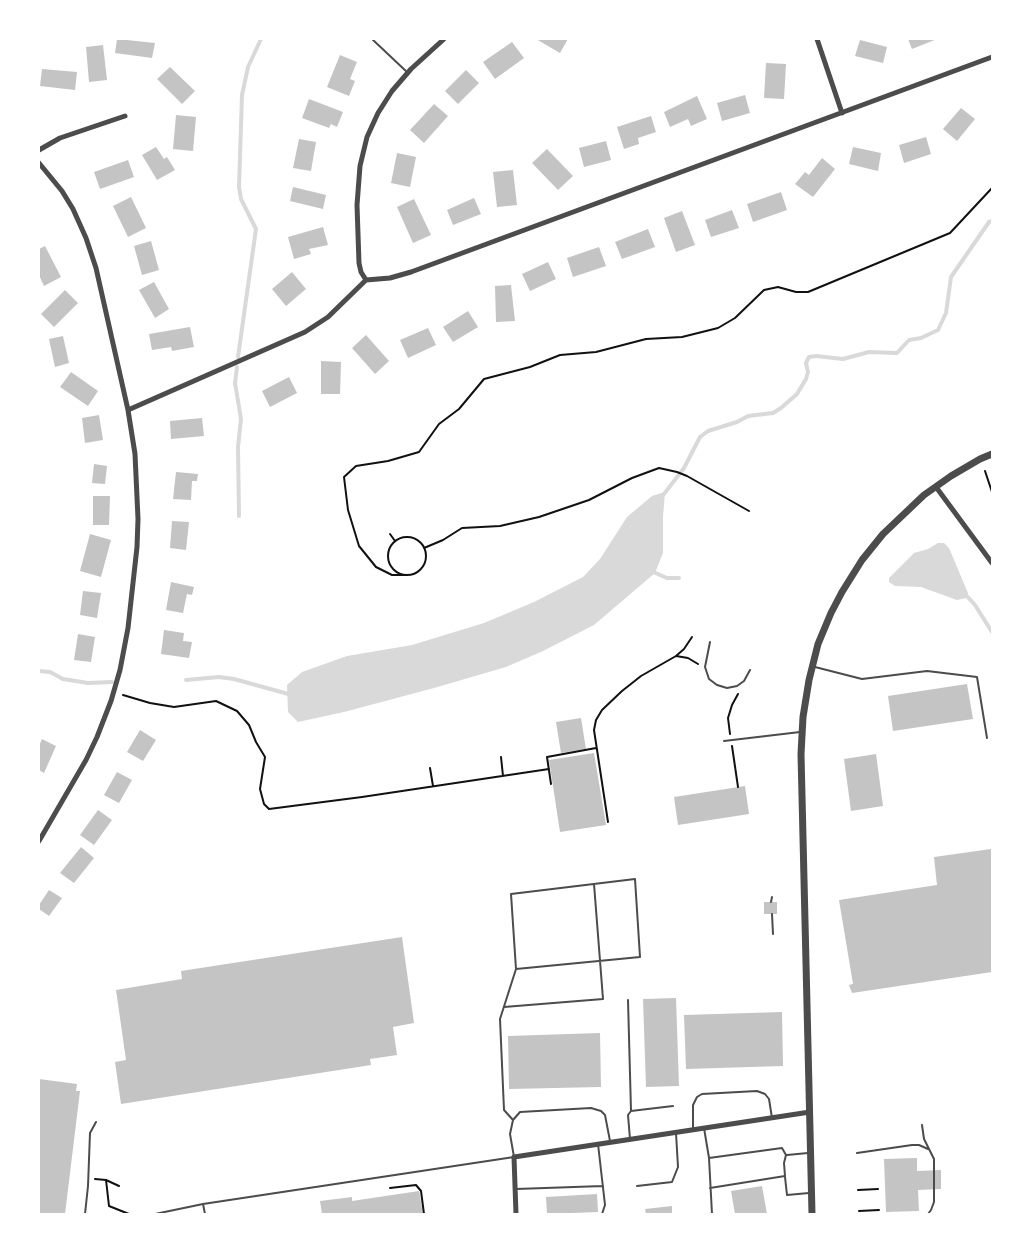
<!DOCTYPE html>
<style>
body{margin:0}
#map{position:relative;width:1031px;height:1253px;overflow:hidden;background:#fff;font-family:Montserrat,sans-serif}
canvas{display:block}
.frame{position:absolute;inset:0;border:40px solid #fff;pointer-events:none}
</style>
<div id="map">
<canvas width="1031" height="1253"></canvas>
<div class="frame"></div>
</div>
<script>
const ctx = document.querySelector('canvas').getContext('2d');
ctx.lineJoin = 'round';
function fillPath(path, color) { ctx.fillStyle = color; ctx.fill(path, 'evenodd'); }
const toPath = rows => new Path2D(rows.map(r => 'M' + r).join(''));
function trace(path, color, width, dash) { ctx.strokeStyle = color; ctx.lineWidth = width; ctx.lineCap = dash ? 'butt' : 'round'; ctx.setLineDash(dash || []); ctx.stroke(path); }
fillPath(toPath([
 [665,492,663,517,663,553,655,573,594,625,543,651,506,667,434,688,344,712,298,722,288,712,287,685,302,672,347,656,412,645,484,623,534,602,583,577,600,559,627,517,652,496],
 [938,543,944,543,949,548,968,593,966,598,957,600,921,587,895,586,889,582,889,578,914,553,928,549]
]), '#d9d9d9');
trace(toPath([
 [238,357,256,229,241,199,239,187,242,95,248,67,261,39],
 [237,367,235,383,241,419,238,447,239,516],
 [664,494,684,468,700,437,708,431,737,422,748,416,773,413,781,408,797,394,806,379,808,372,806,363,809,357,816,356,843,359,869,352,897,353,909,340,921,338,938,330,946,313,951,277,989,222,992,221],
 [651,571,667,578,679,578],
 [965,594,975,605,992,632],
 [39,671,50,672,63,679,88,683,112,682],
 [186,680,219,677,234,679,292,695]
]), '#d9d9d9', 4);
fillPath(toPath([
 [117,39,155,43,152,58,115,53],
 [536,39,568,39,560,53],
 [908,39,937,39,912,49],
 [860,40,887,47,883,63,855,56],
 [512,42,524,58,495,79,483,62],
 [103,45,107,80,89,82,86,47],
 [340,55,357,62,350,79,355,81,349,96,327,87],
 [766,63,786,64,784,99,764,98],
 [170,67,195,91,182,104,157,79],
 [42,69,77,72,75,90,40,86],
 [466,70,479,83,458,104,445,91],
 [745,95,750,113,722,121,717,103],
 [697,96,707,119,691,126,688,119,670,127,664,112],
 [309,99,343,112,337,127,331,124,329,128,302,118],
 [434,104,448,116,424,143,410,130],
 [961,108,975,119,957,141,943,129],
 [176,115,196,117,193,151,173,149],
 [651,116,656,132,638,138,639,144,624,149,617,127],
 [926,137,931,154,904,163,899,145],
 [299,139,316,142,311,171,293,168],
 [606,141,611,160,584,167,579,148],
 [156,147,164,159,167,157,175,170,157,180,142,155],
 [853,147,881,153,878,171,849,164],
 [547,149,573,176,558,190,532,163],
 [397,153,416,157,410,187,391,183],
 [822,158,835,169,813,197,795,184,805,172,809,175],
 [128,160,134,177,100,189,94,172],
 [513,170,517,205,497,207,493,172],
 [293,187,326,195,323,209,290,201],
 [781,192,787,210,753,222,747,204],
 [131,197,146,228,128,237,113,206],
 [474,198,481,214,453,225,447,210],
 [414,199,431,235,413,243,397,207],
 [732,210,739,228,711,237,705,220],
 [682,211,695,245,676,252,664,218],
 [323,227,328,245,309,249,311,254,294,259,288,237],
 [648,229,655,247,622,259,615,242],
 [151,241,159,270,142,275,134,246],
 [45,246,61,277,44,286,39,275,39,249],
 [599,247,606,266,573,277,567,258],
 [548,262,556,279,530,291,522,274],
 [292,272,306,289,286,306,272,289],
 [154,282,169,309,155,318,139,290],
 [511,285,515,321,496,322,495,286],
 [65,290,78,303,54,327,41,314],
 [468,311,478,327,453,342,443,327],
 [190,327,194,347,172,351,171,347,152,350,149,334],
 [428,328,436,345,408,358,400,340],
 [366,335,389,361,375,374,352,348],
 [63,336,69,363,55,367,49,339],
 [321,361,341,362,340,394,321,394],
 [71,372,98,391,88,406,60,387],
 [289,377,297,393,270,407,262,391],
 [99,415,103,440,85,443,82,418],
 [202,418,204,436,171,439,170,421],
 [94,464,107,466,105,484,92,483],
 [176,472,198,474,197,481,192,481,191,500,173,499],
 [93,496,110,496,109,525,93,525],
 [172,521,189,522,186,550,170,548],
 [90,534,111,540,101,577,80,571],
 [171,582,194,587,192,595,187,594,183,613,166,610],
 [83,591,101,593,97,618,80,615],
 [164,630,184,633,183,641,192,642,189,658,161,654],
 [78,634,95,637,91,662,74,660],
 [967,684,973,719,893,731,888,696],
 [581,718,586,749,561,753,556,722],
 [140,730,156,740,143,761,127,752],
 [42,739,56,746,44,773,39,770,39,746],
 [594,753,606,825,560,832,549,760],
 [876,754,883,806,851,811,844,759],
 [117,772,132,780,119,803,104,795],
 [745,786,749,814,678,825,674,797],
 [98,810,112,820,94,845,80,835],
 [81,847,94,858,74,883,60,873],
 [991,849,992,857,992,972,852,993,849,985,853,984,839,900,937,885,934,857],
 [49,890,62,898,49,916,39,909,39,905],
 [764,902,777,902,777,914,764,914],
 [402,937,414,1023,393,1027,397,1055,370,1059,371,1065,121,1104,115,1062,126,1060,116,990,182,979,181,971],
 [676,998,679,1086,646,1087,643,999],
 [782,1012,783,1066,686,1069,684,1015],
 [600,1033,601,1087,509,1089,508,1036],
 [39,1079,77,1084,76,1091,80,1091,65,1214,39,1214],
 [917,1158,917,1171,941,1170,941,1189,918,1190,919,1211,886,1212,884,1159],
 [762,1186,767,1214,735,1214,731,1191],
 [419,1191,423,1214,322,1214,320,1201,352,1197,352,1201],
 [597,1194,598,1212,547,1214,546,1197],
 [672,1206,672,1214,646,1214,645,1209]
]), '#c4c4c4');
trace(toPath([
 [985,471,992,492],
 [390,534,395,541],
 '388 556a19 19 0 1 1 38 0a19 19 0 1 1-38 0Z',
 [424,548,443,540,462,528,500,526,539,517,589,500,632,478,659,468,677,472,687,476,749,511],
 [404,575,392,575,376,567,359,546,348,510,344,477,356,466,388,461,419,452,439,424,459,409,484,379,530,367,560,355,596,352,646,339,682,337,718,328,735,318,764,290,778,287,796,292,808,292,950,233,992,188],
 [676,656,688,658,698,664],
 [123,695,150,703,174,707,216,701,237,711,249,725,256,742,265,757,260,789,264,804,269,809,362,797,549,769],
 [730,734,728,718,732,705,738,694],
 [732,746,738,787],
 [501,757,503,776],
 [430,768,433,786],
 [551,784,547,757,596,748],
 [608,822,594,730,596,720,602,710,622,691,641,676,676,656,684,649,692,637],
 [95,1179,106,1180,109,1206,129,1214],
 [106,1180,119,1186],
 [390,1188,416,1185,421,1191,424,1214],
 [858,1190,878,1189],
 [859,1211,879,1210]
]), '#111', 2);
trace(toPath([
 [372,39,408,73],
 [710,642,705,667,709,679,717,685,727,688,737,686,744,681,750,670],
 [815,667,862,679,927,671,977,677,987,738],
 [724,741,800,732],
 [771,902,772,897],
 [772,914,773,934],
 [628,1000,631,1111],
 [504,1007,603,999,594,884],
 [513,1120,504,1110,500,1019,516,969,511,894,635,879,640,957,516,969],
 [922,1125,924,1139,934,1159,934,1202,931,1210,928,1214],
 [704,1128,709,1158,712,1214],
 [693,1130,693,1105,697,1097,702,1094,757,1091,765,1094,769,1099,772,1118],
 [630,1139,628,1115,631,1111,673,1106],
 [598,1144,605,1205,602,1214],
 [857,1153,912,1145,919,1145,928,1149],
 [787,1155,808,1153],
 [709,1158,782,1148,786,1155,784,1163,785,1176,710,1188],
 [785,1177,787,1195,809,1193],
 [637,1186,672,1182,678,1167,676,1133],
 [516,1189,603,1186],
 [203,1204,205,1214],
 [85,1214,88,1186,90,1133,96,1122],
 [155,1214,203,1204,514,1157,510,1134,513,1120,520,1112,591,1108,601,1111,605,1115,610,1141]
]), '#4c4c4c', 2);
trace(toPath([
 [817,39,842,113],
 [39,150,60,138,125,116],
 [39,163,62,191,73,209,86,238,96,268,128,410,135,454,138,519,137,547,128,628,120,670,111,701,97,737,86,760,39,841],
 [366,280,361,272,359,263,357,205,360,166,367,137,378,113,392,91,411,69,444,39],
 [128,410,305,332,328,317,366,280,390,278,411,272,992,57],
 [936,487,992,563],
 [516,1214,514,1157,810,1112]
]), '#4c4c4c', 5);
trace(toPath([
 [812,1214,801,754,803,717,809,680,818,644,831,613,842,592,862,560,883,534,924,495,951,476,980,459,992,454]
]), '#4c4c4c', 7);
</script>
